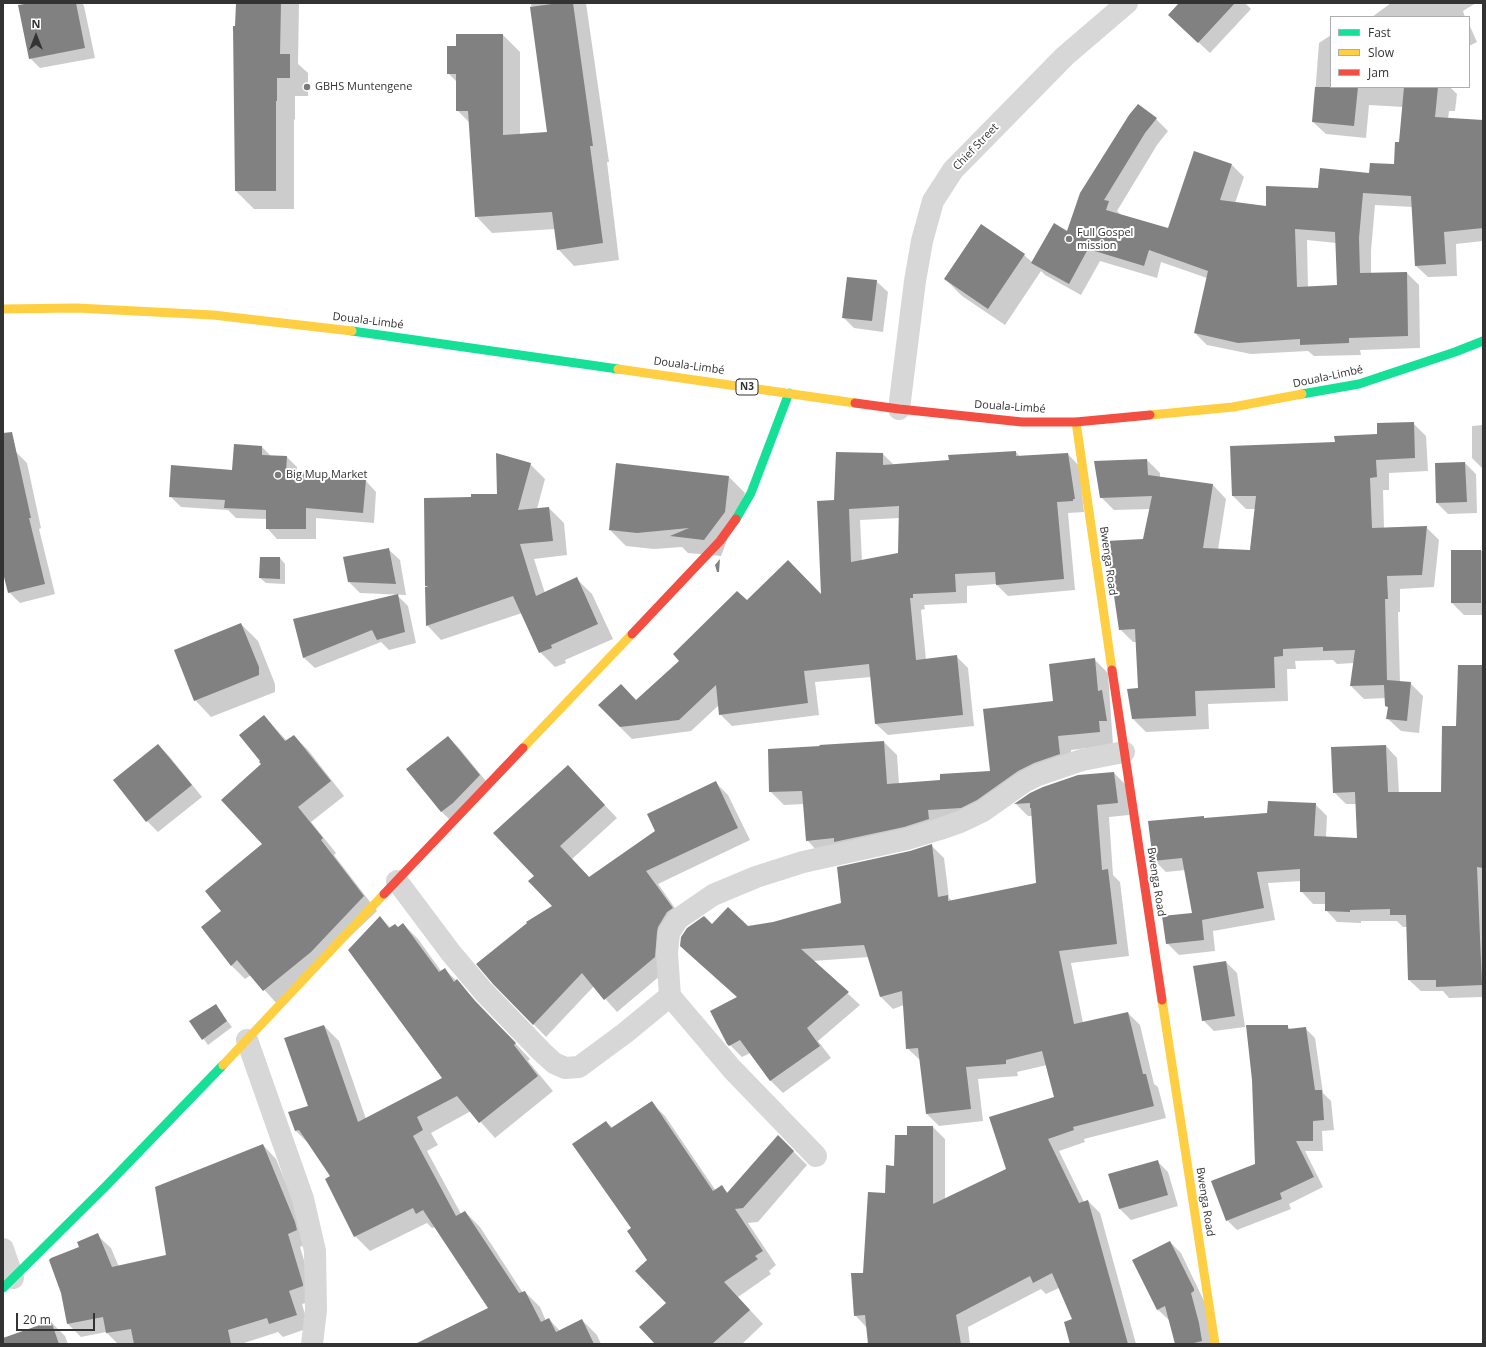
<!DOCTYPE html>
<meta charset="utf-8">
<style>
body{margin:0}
#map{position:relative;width:1486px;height:1347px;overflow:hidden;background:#fff;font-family:"Open Sans",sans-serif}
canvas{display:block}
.frame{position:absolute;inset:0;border:4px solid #333;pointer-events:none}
.legend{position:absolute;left:1330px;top:16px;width:140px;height:72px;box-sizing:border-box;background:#fff;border:1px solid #adadad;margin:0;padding:5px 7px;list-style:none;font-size:12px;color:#333}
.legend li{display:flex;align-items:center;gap:8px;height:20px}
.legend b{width:20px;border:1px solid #adadad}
.north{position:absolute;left:16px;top:16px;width:40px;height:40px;-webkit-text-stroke:3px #fff;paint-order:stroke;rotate:0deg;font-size:11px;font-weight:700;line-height:16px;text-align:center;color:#333}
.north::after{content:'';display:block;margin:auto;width:14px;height:18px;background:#333;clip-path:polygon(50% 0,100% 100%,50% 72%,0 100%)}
.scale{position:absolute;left:16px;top:1313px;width:79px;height:18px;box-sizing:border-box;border:2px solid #333;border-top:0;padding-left:5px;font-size:12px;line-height:14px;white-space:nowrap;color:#333;-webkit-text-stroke:3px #fff;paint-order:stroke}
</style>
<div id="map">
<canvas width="1486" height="1347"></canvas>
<div class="frame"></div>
<ul class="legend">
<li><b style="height:5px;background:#16e098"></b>Fast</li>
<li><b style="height:5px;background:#ffcf43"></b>Slow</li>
<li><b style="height:5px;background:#f24e42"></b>Jam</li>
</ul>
<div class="north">N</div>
<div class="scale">20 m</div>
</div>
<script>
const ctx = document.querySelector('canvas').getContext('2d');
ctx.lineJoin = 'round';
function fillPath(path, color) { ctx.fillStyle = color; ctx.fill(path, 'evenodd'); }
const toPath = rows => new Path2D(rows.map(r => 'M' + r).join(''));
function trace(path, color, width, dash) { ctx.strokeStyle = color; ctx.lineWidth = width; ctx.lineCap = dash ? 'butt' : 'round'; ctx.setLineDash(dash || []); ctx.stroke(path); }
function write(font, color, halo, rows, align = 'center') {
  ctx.font = font + ' "Open Sans",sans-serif'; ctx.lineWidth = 4; ctx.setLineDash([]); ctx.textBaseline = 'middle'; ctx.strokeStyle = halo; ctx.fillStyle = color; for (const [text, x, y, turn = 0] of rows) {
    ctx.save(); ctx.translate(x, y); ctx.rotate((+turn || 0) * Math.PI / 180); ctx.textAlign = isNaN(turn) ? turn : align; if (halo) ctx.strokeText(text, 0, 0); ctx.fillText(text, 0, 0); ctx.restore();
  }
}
fillPath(toPath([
 [25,3,82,3,84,6,95,58,40,68,30,58],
 [237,3,299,3,298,64,308,73,308,96,295,96,295,119,294,120,294,209,254,209,236,191],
 [531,3,586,3,609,162,607,162,619,260,574,266,558,249,555,229,492,233,476,216,470,123,457,110,457,82,448,73,457,47,503,35,520,52,520,135,549,133],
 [1181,3,1245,3,1251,9,1210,53,1181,26],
 [1391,3,1476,3,1463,11,1465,17,1372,17],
 [1469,24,1477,42,1469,46],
 [1331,35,1331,87,1450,87,1457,94,1455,111,1449,111,1448,119,1482,121,1483,95,1483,241,1456,244,1457,276,1428,277,1415,265,1413,207,1375,205,1371,251,1371,273,1407,273,1419,285,1420,348,1360,350,1361,355,1314,356,1308,351,1251,354,1207,345,1195,333,1207,278,1161,262,1157,278,1100,261,1081,295,1045,275,1041,271,1005,325,962,296,945,279,1024,255,1033,263,1067,232,1081,194,1156,119,1168,131,1157,145,1117,211,1121,215,1168,229,1232,165,1244,177,1235,203,1267,207,1319,189,1395,165,1400,143,1403,107,1369,105,1366,138,1326,134,1313,122,1319,43],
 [1307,240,1336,243,1338,286,1308,287],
 [876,281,888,292,883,332,854,328,843,317],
 [1413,423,1426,436,1428,471,1389,473,1389,490,1383,490,1384,528,1426,527,1439,540,1434,587,1400,589,1400,612,1398,612,1400,682,1410,683,1423,696,1419,733,1401,731,1387,718,1389,708,1386,706,1386,698,1364,699,1351,686,1354,663,1337,664,1333,660,1295,661,1296,669,1287,669,1288,701,1208,704,1209,729,1146,732,1133,719,1139,689,1136,642,1133,642,1120,629,1144,540,1151,509,1114,510,1101,497,1147,460,1160,473,1160,478,1213,485,1226,499,1218,550,1250,551,1255,509,1246,509,1233,496,1336,443,1378,435],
 [1483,425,1483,469,1472,458,1472,426],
 [262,447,271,456,287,457,297,467,297,473,306,473,309,477,366,481,376,492,374,523,316,518,316,539,277,539,267,528,267,519,236,518,228,510,181,507,170,496,233,471],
 [16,452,27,463,41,528,39,529,55,594,20,603,9,592,3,569,3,455],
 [1016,452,1020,457,1068,454,1079,466,1084,512,1068,513,1075,590,1008,596,996,584,967,586,967,603,924,605,925,609,921,610,926,660,956,656,968,668,974,726,888,735,876,724,871,677,815,682,819,715,732,726,720,714,719,705,691,731,632,739,620,727,636,702,747,602,823,596,835,501,837,453,883,454,894,465,950,461],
 [900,518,899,553,862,561,860,520],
 [1465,463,1476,474,1477,513,1448,514,1437,503],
 [530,464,545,479,537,509,549,508,564,523,567,555,534,559,545,593,577,579,592,594,613,639,565,660,566,663,555,667,540,652,522,613,441,640,427,625,429,588,426,585,472,498,498,495],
 [729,477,745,493,721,556,688,553,682,547,654,549,626,546,610,530],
 [388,549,400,560,406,595,360,593,349,582],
 [1452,551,1483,551,1483,615,1464,615,1452,603],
 [280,558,285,564,285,584,266,583,260,578],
 [397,595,408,606,416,643,389,650,381,642,315,668,303,657],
 [241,624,258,641,275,684,275,692,211,717,195,700],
 [1094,659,1108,673,1113,745,1071,750,1073,768,1048,776,990,813,820,854,807,840,804,804,784,805,770,791,884,742,897,755,899,784,941,781,991,772,1054,702],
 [1483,666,1483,997,1449,998,1443,991,1421,991,1409,980,1407,927,1403,927,1397,921,1361,921,1361,923,1337,922,1326,910,1326,904,1313,904,1302,892,1302,881,1268,883,1275,920,1213,931,1215,951,1179,955,1167,943,1193,914,1185,870,1166,872,1154,860,1203,817,1205,819,1268,813,1315,804,1327,816,1326,837,1358,839,1356,804,1346,804,1334,792,1386,746,1397,758,1399,793,1442,793,1457,727],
 [264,716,287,741,294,736,308,750,344,796,311,822,336,853,334,855,377,911,278,1005,251,975,245,979,231,965,222,911,263,844,262,764],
 [448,737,459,748,490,786,453,823,442,812,408,769],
 [158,745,169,756,202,797,158,832,147,821],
 [1114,773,1126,785,1129,815,1109,817,1113,875,1120,882,1129,956,1071,963,1083,1023,1128,1013,1140,1025,1154,1084,1158,1087,1166,1118,1084,1139,1085,1142,1059,1151,1084,1202,1088,1201,1100,1213,1136,1344,1071,1344,1074,1320,1059,1288,1046,1294,1041,1289,968,1327,970,1344,869,1344,867,1328,855,1315,886,1194,908,1136,933,1127,945,1139,945,1199,1007,1169,1055,1097,1047,1065,1017,1072,1018,1076,978,1079,983,1121,939,1126,927,1114,920,1060,907,1048,904,1005,893,1009,881,997,869,957,813,961,860,1005,818,1041,831,1058,783,1093,771,1081,750,1053,742,1057,730,1045,738,997,713,925,748,927,773,923,842,904,910,852,932,846,944,858,949,898,952,901,1037,883,1033,816,1028,816,1016,804,1031,794],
 [580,779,617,818,572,859,590,878,656,831,715,782,728,795,750,840,658,884,684,921,667,970,617,1012,594,986,546,1037,494,983,553,906,535,876],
 [380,917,391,928,398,928,403,924,418,939,441,971,444,969,457,981,530,1059,528,1061,553,1091,495,1138,471,1111,431,1133,438,1145,427,1151,461,1214,465,1212,480,1227,523,1293,525,1292,540,1307,546,1321,549,1319,560,1331,582,1320,597,1335,601,1344,449,1344,490,1309,435,1227,432,1228,427,1223,370,1251,355,1236,332,1177,311,1146,296,1131,309,1106,324,1026,339,1041,366,1119,443,1078],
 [1226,962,1237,973,1245,1027,1214,1031,1203,1020],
 [215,1005,232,1027,208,1045,191,1021],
 [1287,1026,1291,1030,1305,1028,1315,1038,1323,1093,1331,1101,1334,1130,1322,1131,1323,1151,1305,1151,1323,1187,1289,1204,1291,1209,1237,1230,1227,1220,1256,1165],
 [651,1102,665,1116,716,1191,722,1187,729,1194,778,1136,807,1165,758,1222,748,1223,776,1265,769,1271,771,1274,738,1297,763,1324,742,1344,656,1344,667,1303,648,1260,633,1228,606,1122,613,1128],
 [263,1145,276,1159,308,1236,310,1243,300,1247,316,1300,302,1304,309,1328,283,1337,278,1332,241,1344,118,1344,106,1332,81,1337,67,1323,81,1248,97,1235,111,1248,119,1267,167,1256],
 [1157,1161,1168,1172,1178,1206,1131,1220,1119,1208],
 [1170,1242,1181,1253,1205,1303,1211,1344,1176,1344,1170,1320,1169,1320,1157,1309],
 [51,1322,65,1336,68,1344,3,1344,3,1339]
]), '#0003');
fillPath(toPath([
 [31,3,76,3,85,48,29,59,18,5],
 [236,3,281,3,280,54,290,54,290,78,277,78,277,101,276,101,276,191,235,191,233,26,235,26],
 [559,3,573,3,593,146,590,146,603,243,557,250,552,212,475,217,468,111,456,111,456,74,447,74,447,46,456,46,456,34,503,34,503,135,547,132,530,7],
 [1179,3,1235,3,1198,43,1168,15],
 [1315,87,1358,87,1354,126,1312,122],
 [1404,87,1438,87,1435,117,1483,120,1483,228,1444,232,1446,264,1415,266,1411,196,1363,193,1359,238,1360,273,1407,272,1408,336,1349,338,1349,343,1300,345,1300,339,1238,343,1194,333,1208,271,1149,250,1144,266,1088,249,1069,284,1031,263,1054,223,1067,231,1080,193,1129,115,1138,104,1157,118,1145,133,1104,200,1109,201,1106,210,1168,228,1194,151,1232,164,1220,200,1266,206,1266,186,1318,188,1320,168,1369,173,1370,163,1394,164,1395,142,1399,142],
 [1295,229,1335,232,1337,285,1297,287],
 [981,224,1025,254,988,309,944,279],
 [847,277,877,280,872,321,842,318],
 [1414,422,1415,458,1376,460,1377,477,1370,478,1372,528,1427,526,1422,575,1387,576,1388,599,1385,599,1387,680,1411,682,1407,721,1386,719,1388,707,1385,706,1384,685,1350,686,1355,650,1323,651,1323,647,1283,649,1283,656,1274,657,1275,688,1195,691,1196,716,1132,719,1127,689,1138,688,1135,629,1119,630,1106,541,1143,539,1152,496,1100,498,1094,461,1147,459,1148,475,1213,484,1203,548,1250,550,1256,496,1232,496,1230,446,1335,442,1334,436,1377,434,1377,423],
 [12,432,31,518,29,518,45,584,8,593,3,573,3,433],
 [234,444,262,446,262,455,287,456,286,472,306,472,306,475,366,480,363,513,306,508,306,529,266,529,266,510,224,508,225,500,169,497,171,465,232,470],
 [1016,451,1016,456,1068,453,1075,499,1073,499,1073,501,1057,502,1064,579,996,585,995,572,955,574,956,592,913,594,913,598,910,598,916,660,957,655,963,715,875,724,869,664,804,671,808,703,719,715,716,685,679,720,620,727,598,705,621,684,636,700,679,661,673,654,737,591,747,600,788,560,821,594,817,501,834,500,836,452,883,453,883,465,949,460,948,455],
 [899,506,898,553,851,562,849,509],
 [496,453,531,463,518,510,549,507,553,541,520,544,536,596,577,577,598,624,551,645,552,648,539,653,513,596,426,626,425,587,429,587,425,586,424,498,471,497,471,494,497,494],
 [1465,462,1467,502,1436,503,1435,463],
 [616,463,729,476,725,512,704,540,670,536,689,528,637,533,609,530],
 [389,548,396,584,348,582,343,557],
 [1451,550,1481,550,1481,603,1451,603],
 [260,557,280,557,280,579,259,578],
 [720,559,719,572,717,572,715,565],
 [398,594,405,632,377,640,372,630,303,658,293,619],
 [241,623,259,667,259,675,194,701,174,650],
 [1095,658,1098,691,1102,690,1107,721,1099,721,1100,732,1058,736,1060,754,1034,763,1018,771,977,800,961,808,928,810,929,819,904,827,834,842,834,838,806,841,802,791,769,792,768,749,820,746,819,745,884,741,887,784,940,780,940,774,990,771,983,709,1053,701,1049,664],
 [1458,665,1483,665,1483,868,1477,867,1482,985,1436,987,1436,980,1408,980,1406,915,1390,915,1390,909,1350,910,1350,912,1325,911,1325,892,1300,892,1300,869,1257,872,1264,908,1202,920,1204,940,1166,944,1162,916,1192,913,1182,858,1153,861,1148,821,1204,816,1204,818,1267,813,1268,801,1316,803,1314,836,1357,838,1355,792,1333,793,1331,747,1386,745,1388,792,1441,792,1442,726,1456,726],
 [264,715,285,741,294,735,331,781,298,807,323,838,321,840,364,896,311,952,263,991,237,960,231,966,201,927,221,911,205,891,262,844,221,800,261,764,259,762,260,761,239,735],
 [448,736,480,775,453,803,441,812,406,769],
 [158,744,192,785,146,822,113,780],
 [568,765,605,805,560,846,589,877,655,831,647,814,716,781,738,828,646,871,673,908,667,912,658,927,657,932,655,957,604,1000,582,973,533,1025,493,984,476,964,527,923,526,922,552,906,528,881,534,876,493,833],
 [1114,772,1118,803,1097,805,1102,870,1108,869,1117,944,1059,951,1074,1024,1128,1012,1143,1074,1146,1074,1154,1106,1073,1127,1074,1130,1048,1139,1079,1203,1088,1200,1128,1344,1070,1344,1064,1322,1072,1319,1052,1273,1033,1283,1030,1276,956,1315,961,1344,868,1344,865,1315,854,1316,851,1273,863,1273,868,1192,885,1193,886,1165,894,1166,895,1135,907,1135,907,1126,933,1126,933,1204,1006,1169,989,1117,1054,1097,1042,1051,1006,1060,1006,1064,966,1067,971,1109,926,1114,918,1048,906,1049,902,991,880,997,864,945,801,949,849,992,807,1028,820,1046,770,1081,740,1040,729,1046,727,1044,710,1011,737,997,680,946,681,937,687,928,704,916,712,924,728,907,748,926,773,922,841,903,837,867,910,851,932,844,938,897,948,895,948,901,1036,883,1031,808,1030,808,1030,803,1014,804,1030,793,1043,787,1078,775],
 [380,916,389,928,395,924,398,927,403,923,439,972,445,968,454,982,457,979,475,1001,516,1043,514,1045,538,1076,479,1123,457,1096,417,1117,423,1130,413,1136,456,1216,465,1211,519,1293,525,1291,541,1322,549,1318,556,1332,582,1319,594,1344,415,1344,488,1308,423,1210,416,1214,413,1208,354,1237,325,1179,330,1176,299,1130,295,1131,288,1112,308,1106,284,1038,324,1025,358,1122,442,1078,348,950],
 [1226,961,1235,1016,1202,1021,1193,966],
 [216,1004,227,1021,202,1040,189,1021],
 [1246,1025,1288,1025,1288,1029,1306,1027,1315,1090,1322,1090,1324,1120,1313,1121,1313,1141,1296,1141,1314,1177,1280,1193,1282,1199,1226,1221,1211,1181,1255,1164,1252,1080],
 [652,1101,713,1191,722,1185,727,1193,778,1135,794,1151,743,1208,735,1209,763,1251,755,1256,758,1259,724,1282,750,1310,712,1344,655,1344,639,1327,666,1303,635,1271,647,1260,627,1231,631,1228,572,1144,606,1121,611,1128],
 [263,1144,295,1222,297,1230,288,1234,303,1284,303,1286,289,1291,297,1315,269,1324,267,1318,228,1330,231,1344,134,1344,131,1329,106,1333,103,1317,67,1324,61,1293,49,1260,51,1258,79,1247,77,1242,98,1233,112,1267,166,1255,155,1187],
 [1158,1160,1168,1195,1119,1209,1108,1174],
 [1170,1241,1194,1289,1194,1291,1191,1293,1199,1323,1202,1341,1190,1344,1175,1344,1165,1306,1157,1310,1132,1260],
 [51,1321,59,1344,3,1344,3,1338]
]), '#818181');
trace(toPath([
 [899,409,915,281,922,241,933,201,953,170,1065,56,1127,3],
 [397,881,451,953,484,992,541,1051,554,1063,565,1068,579,1067,625,1033,670,996],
 [247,1040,303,1199,315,1251,316,1310,312,1344],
 [816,1156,732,1069,670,996,667,953,669,933,678,919,713,895,756,877,803,862,907,839,940,829,960,822,983,811,1024,782,1038,775,1082,760,1124,752],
 [3,1249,13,1278]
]), '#d7d7d7', 22);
trace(toPath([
 [352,331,618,369],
 [1302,394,1359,384,1455,352,1483,341],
 [736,519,751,493,789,393],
 [3,1288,106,1186,223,1065]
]), '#16e098', 9);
trace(toPath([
 [3,309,77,308,213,315,352,331],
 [618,369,855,403],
 [1150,415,1233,407,1302,394],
 [1076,422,1112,670],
 [523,748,632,634],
 [1162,1000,1215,1344],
 [223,1065,384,894]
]), '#ffcf43', 9);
trace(toPath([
 [855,403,899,409,1022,422,1076,422,1150,415],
 [632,634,720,541,736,519],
 [1112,670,1162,1000],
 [384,894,523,748]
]), '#f24e42', 9);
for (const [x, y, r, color] of [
 [307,87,4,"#7a7a7a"],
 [1069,239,4,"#7a7a7a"],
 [278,475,4,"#7a7a7a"]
]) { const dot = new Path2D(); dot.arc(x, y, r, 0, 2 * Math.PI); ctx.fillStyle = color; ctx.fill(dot); trace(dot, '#fff', 1.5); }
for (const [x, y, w] of [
 [747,387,22]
]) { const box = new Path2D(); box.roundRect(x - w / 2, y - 8, w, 16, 3); ctx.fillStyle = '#fff'; ctx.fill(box); trace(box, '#333', 1); }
write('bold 10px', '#333', null, [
 ["N3",747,387]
]);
write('11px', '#333', '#fff', [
 ["GBHS Muntengene",315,87],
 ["Full Gospel",1077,233],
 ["mission",1077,246],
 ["Big Mup Market",286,475]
], 'left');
write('11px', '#333', '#fff', [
 ["Chief Street",976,147,-46],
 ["Douala-Limbé",368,321,7],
 ["Douala-Limbé",689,366,8],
 ["Douala-Limbé",1328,377,-12],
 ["Douala-Limbé",1010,407,4],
 ["Bwenga Road",1108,561,82],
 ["Bwenga Road",1156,882,81],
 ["Bwenga Road",1205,1202,81]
]);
</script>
